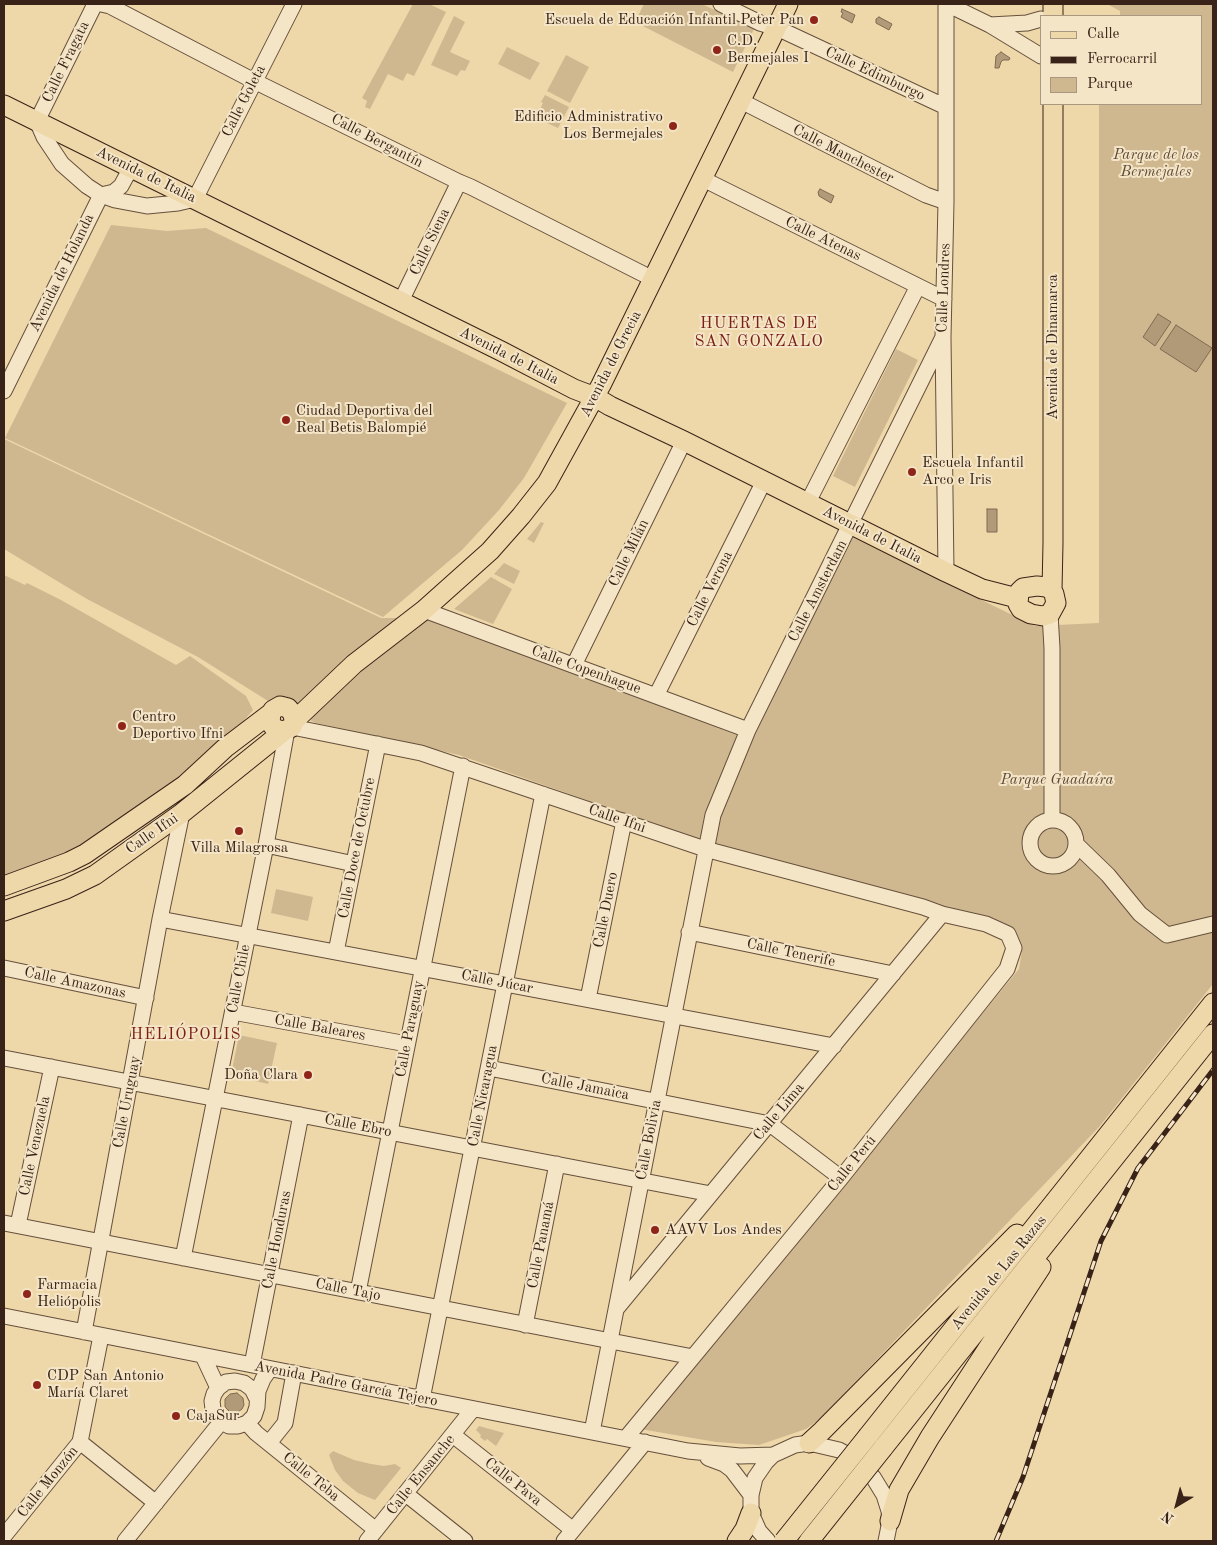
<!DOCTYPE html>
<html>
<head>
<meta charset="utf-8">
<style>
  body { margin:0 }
  #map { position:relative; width:1217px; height:1545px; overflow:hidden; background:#eed7a9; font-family:"Old Standard TT",serif }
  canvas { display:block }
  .frame { position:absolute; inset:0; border:5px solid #392318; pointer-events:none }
  .legend { position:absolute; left:1040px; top:15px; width:162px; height:90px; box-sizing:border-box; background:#f4e5c7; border:1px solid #a99781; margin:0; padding:6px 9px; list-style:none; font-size:15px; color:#392318 }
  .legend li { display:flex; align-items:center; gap:10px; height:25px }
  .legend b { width:25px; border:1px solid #a99781 }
  .north { position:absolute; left:1152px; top:1480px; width:50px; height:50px; -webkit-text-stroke:4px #f4e5c7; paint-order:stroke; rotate:217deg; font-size:14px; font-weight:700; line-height:20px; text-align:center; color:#392318 }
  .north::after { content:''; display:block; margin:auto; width:18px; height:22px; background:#392318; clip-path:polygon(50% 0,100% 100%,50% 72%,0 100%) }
</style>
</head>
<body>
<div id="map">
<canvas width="1217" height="1545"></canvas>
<div class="frame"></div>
<ul class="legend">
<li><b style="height:6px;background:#eed7a9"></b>Calle</li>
<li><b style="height:6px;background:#392318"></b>Ferrocarril</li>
<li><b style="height:14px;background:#cfb890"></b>Parque</li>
</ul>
<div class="north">N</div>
</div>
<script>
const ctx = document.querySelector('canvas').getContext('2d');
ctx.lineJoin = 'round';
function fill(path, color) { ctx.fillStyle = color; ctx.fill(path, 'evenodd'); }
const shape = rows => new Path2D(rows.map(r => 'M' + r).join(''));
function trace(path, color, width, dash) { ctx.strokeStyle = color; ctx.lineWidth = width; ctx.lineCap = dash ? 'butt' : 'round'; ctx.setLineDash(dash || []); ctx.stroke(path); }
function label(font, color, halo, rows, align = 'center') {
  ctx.font = font + ' "Old Standard TT",serif'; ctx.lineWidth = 4; ctx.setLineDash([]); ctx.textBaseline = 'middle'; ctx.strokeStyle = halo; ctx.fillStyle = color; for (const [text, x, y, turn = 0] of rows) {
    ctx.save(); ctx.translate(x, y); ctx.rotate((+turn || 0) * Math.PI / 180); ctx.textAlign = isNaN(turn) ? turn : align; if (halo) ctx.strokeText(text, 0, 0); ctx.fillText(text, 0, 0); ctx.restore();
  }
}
const green = shape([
  [413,4,429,4,446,12,414,76,407,73,403,81,388,74,370,109,365,107,367,101,362,98],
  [644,4,702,4,754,29,733,72,635,22],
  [1107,4,1213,4,1213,984,1099,1127,821,1418,806,1429,759,1445,716,1442,640,1429,1019,969,1022,950,1014,933,998,922,694,838,459,755,316,723,268,701,198,657,87,599,4,549,4,439,381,618,433,618,749,740,852,537,1035,626,1099,623,1099,104,1201,104,1201,16,1120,16,1120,11],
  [454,16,465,22,450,52,470,61,465,71,461,70,457,76,431,65],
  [507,47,540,63,530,80,498,64],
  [566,55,589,67,570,103,547,91],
  [545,95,569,107,558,128,536,118,543,103,541,102],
  [111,225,167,231,206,228,567,403,524,478,499,510,462,550,383,617,5,438],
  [896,349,918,360,855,487,833,476],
  [541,522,544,523,534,543,527,539],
  [504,563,520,571,514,584,494,574],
  [4,575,25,585,27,583,61,600,176,665,190,656,246,696,253,710,229,738,180,782,88,847,4,880],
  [491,577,512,589,493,624,454,609],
  [276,889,313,897,308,921,271,913],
  [239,1035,277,1043,268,1084,231,1075],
  [479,1426,504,1433,496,1446,487,1439,485,1441,480,1437,481,1435,476,1430],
  [333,1451,354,1460,371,1464,384,1466,395,1464,401,1468,375,1500,358,1493,343,1481,335,1470,329,1455]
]);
const water = shape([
  [842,9,855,15,852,23,841,17,843,13,841,12,842,9],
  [879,17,892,24,889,30,876,23,876,19,879,17],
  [1001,52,1010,58,1009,60,1003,60,1001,62,999,68,995,68,996,56,1001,52],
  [820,189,834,196,831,203,819,196,818,192,820,189],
  [1158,314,1171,322,1155,346,1143,337,1158,314],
  [1176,325,1212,348,1196,372,1160,349,1176,325],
  [987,509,997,509,997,532,987,532,987,509],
  [237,1393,243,1398,244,1405,242,1409,238,1412,230,1412,225,1407,225,1399,230,1394,237,1393]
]);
const minor = shape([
  [95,4,37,121,44,137,62,164,87,186,101,195,115,200,147,206,178,203,195,199,294,4],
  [101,4,110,6,254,81,459,182,471,187,653,279],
  [721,4,760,23,777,28,946,107],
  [947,4,990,25,1041,56],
  [990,25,1027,23,1041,19],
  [741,101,926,195,946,202],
  [703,179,944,299],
  [101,195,114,192,121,186,127,175,127,166],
  [401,301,459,182],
  [4,391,101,195],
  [808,502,918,286],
  [946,572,943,337,946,202,946,4],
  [424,610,748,730],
  [1050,614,1052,648,1052,819],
  [574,665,684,441],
  [656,696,764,481],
  [292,727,421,753,705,849,923,907,942,914,986,924,1008,934,1014,948,1007,969,841,1178,626,1438],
  '1030 843a23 23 0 1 1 46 0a23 23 0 1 1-46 0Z',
  [266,845,354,864],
  [1077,845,1108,875,1140,914,1167,935,1213,924],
  [160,919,834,1046],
  [689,932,893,974],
  [336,952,378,744],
  [4,968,146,998],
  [588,999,624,821],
  [233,1012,407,1044],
  [4,1058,711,1194],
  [489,1068,770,1124,841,1178],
  [4,1223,693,1357],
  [18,1225,52,1067],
  [183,1258,266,845,287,730],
  [358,1292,463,766],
  [617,1308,942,914],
  [4,1316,688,1451,740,1456,773,1455],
  [525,1325,557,1164],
  [84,1332,160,919,182,813],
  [203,1356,218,1388],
  [252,1365,301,1115],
  [256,1397,252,1389,244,1383,235,1381,226,1382,218,1388,214,1394,212,1401,213,1409,216,1416,221,1422,229,1426,238,1426,247,1423,254,1416,257,1407,258,1391,263,1379,270,1369],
  [422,1399,543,794],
  [247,1423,256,1433,376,1530],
  [592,1432,713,815,748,730,943,337],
  [453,1435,573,1530],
  [80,1442,156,1503],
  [269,1443,285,1423,294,1373],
  [708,1458,724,1464,732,1470,751,1495],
  [406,1494,465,1541],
  [4,1536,80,1442,101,1336],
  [125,1541,221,1422],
  [367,1541,473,1409],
  [564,1541,645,1442],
  [768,1541,759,1531,751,1513,751,1495,755,1478,766,1462,773,1455,795,1445,809,1443,839,1450,852,1457,860,1463,873,1477,884,1495,889,1511,890,1521,886,1541]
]);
const major = shape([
  [1053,16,1053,4],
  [4,105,501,351,574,389,595,397,610,406,684,441,946,572,982,589,1017,598],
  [1037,586,1046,587,1052,590,1054,594,1056,603,1050,614,1043,616,1031,614,1021,609,1018,604,1019,592,1023,588,1037,586],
  [1052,590,1053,543,1053,104],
  [294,721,354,664,424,610,490,551,521,516,547,483,601,385,788,4],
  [4,886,69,862,85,854,185,785,225,748,271,713],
  [4,911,66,889,95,875,182,813,284,731,292,727,294,721,293,714,288,708,280,706,273,710,271,713,270,722,275,729,284,731],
  [868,1436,1213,1003],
  [809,1443,822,1431,1017,1234],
  [883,1448,1213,1034],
  [890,1521,899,1490,930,1437,1041,1267],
  [737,1541,745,1529,751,1513]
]);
const rail = shape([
  [996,1541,1023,1477,1101,1241,1138,1168,1213,1070]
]);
const majorBridge = shape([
  [784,1541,868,1436],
  [809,1541,883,1448]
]);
const markers = [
  [814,20,5,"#8f2418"],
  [717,50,5,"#8f2418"],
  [673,126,5,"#8f2418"],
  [286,420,5,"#8f2418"],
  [912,472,5,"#8f2418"],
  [122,726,5,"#8f2418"],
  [239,831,5,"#8f2418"],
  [308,1075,5,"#8f2418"],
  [655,1230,5,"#8f2418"],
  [27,1294,5,"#8f2418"],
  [37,1385,5,"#8f2418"],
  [176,1416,5,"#8f2418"]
];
const poiNames = [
  ["Escuela de Educación Infantil Peter Pan",804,20,"right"],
  ["C.D.",727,41],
  ["Bermejales I",727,58],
  ["Edificio Administrativo",663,117,"right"],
  ["Los Bermejales",663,134,"right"],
  ["Ciudad Deportiva del",296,411],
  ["Real Betis Balompié",296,428],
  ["Escuela Infantil",922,463],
  ["Arco e Iris",922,480],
  ["Centro",132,717],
  ["Deportivo Ifni",132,734],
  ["Villa Milagrosa",239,848,"center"],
  ["Doña Clara",298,1075,"right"],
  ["AAVV Los Andes",665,1230],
  ["Farmacia",37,1285],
  ["Heliópolis",37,1302],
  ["CDP San Antonio",47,1376],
  ["María Claret",47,1393],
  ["CajaSur",186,1416]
];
const streetNames = [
  ["Calle Fragata",66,62,-64],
  ["Calle Edimburgo",875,74,25],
  ["Calle Goleta",244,101,-63],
  ["Calle Bergantín",377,141,27],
  ["Calle Manchester",843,154,27],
  ["Avenida de Italia",146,175,26],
  ["Calle Atenas",823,239,26],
  ["Calle Siena",430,242,-64],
  ["Avenida de Holanda",62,273,-64],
  ["Calle Londres",944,288,-88],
  ["Avenida de Dinamarca",1053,347,-90],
  ["Avenida de Italia",509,356,27],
  ["Avenida de Grecia",611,364,-63],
  ["Avenida de Italia",872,535,27],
  ["Calle Milán",629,553,-64],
  ["Calle Verona",710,589,-63],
  ["Calle Amsterdam",818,591,-63],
  ["Calle Copenhague",586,670,20],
  ["Calle Ifni",617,819,19],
  ["Calle Ifni",152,834,-35],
  ["Calle Doce de Octubre",357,848,-79],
  ["Calle Duero",606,910,-79],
  ["Calle Tenerife",791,953,12],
  ["Calle Chile",239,979,-79],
  ["Calle Júcar",497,982,11],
  ["Calle Amazonas",75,983,12],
  ["Calle Baleares",320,1028,10],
  ["Calle Paraguay",410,1029,-79],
  ["Calle Jamaica",585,1087,11],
  ["Calle Nicaragua",483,1096,-79],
  ["Calle Uruguay",127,1102,-79],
  ["Calle Lima",779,1112,-50],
  ["Calle Ebro",358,1126,11],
  ["Calle Bolivia",649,1140,-79],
  ["Calle Venezuela",35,1146,-78],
  ["Calle Perú",852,1164,-51],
  ["Calle Honduras",277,1240,-79],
  ["Calle Panamá",541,1245,-79],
  ["Avenida de Las Razas",999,1273,-51],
  ["Calle Tajo",348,1290,11],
  ["Avenida Padre García Tejero",346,1384,11],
  ["Calle Ensanche",421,1475,-51],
  ["Calle Teba",311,1477,39],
  ["Calle Monzón",48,1482,-51],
  ["Calle Pava",513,1482,38]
];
const parkNames = [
  ["Parque de los",1156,155],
  ["Bermejales",1156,172],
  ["Parque Guadaíra",1057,780]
];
const neighbourhoodNames = [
  ["HUERTAS DE",759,324],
  ["SAN GONZALO",759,342],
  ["HELIÓPOLIS",186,1035]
];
fill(green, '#cfb890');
fill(water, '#b09a78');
trace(water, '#806a52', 1);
trace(minor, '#66503c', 17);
trace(major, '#392318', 21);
trace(minor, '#f4e5c7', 15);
trace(major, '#eed7a9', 19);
trace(rail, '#392318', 5);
trace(rail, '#f4e5c7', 3, [9]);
trace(majorBridge, '#392318', 21, []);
trace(majorBridge, '#eed7a9', 19);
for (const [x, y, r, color] of markers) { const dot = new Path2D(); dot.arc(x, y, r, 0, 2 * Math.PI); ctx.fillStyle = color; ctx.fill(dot); trace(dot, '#f4e5c7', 2); }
label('15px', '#392318', '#f4e5c7', poiNames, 'left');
label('15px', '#392318', '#f4e5c7', streetNames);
label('italic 15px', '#5e4836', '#f4e5c7', parkNames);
ctx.letterSpacing = '1px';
label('16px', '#7a1f14', '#f4e5c7', neighbourhoodNames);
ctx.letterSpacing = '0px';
</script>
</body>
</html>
